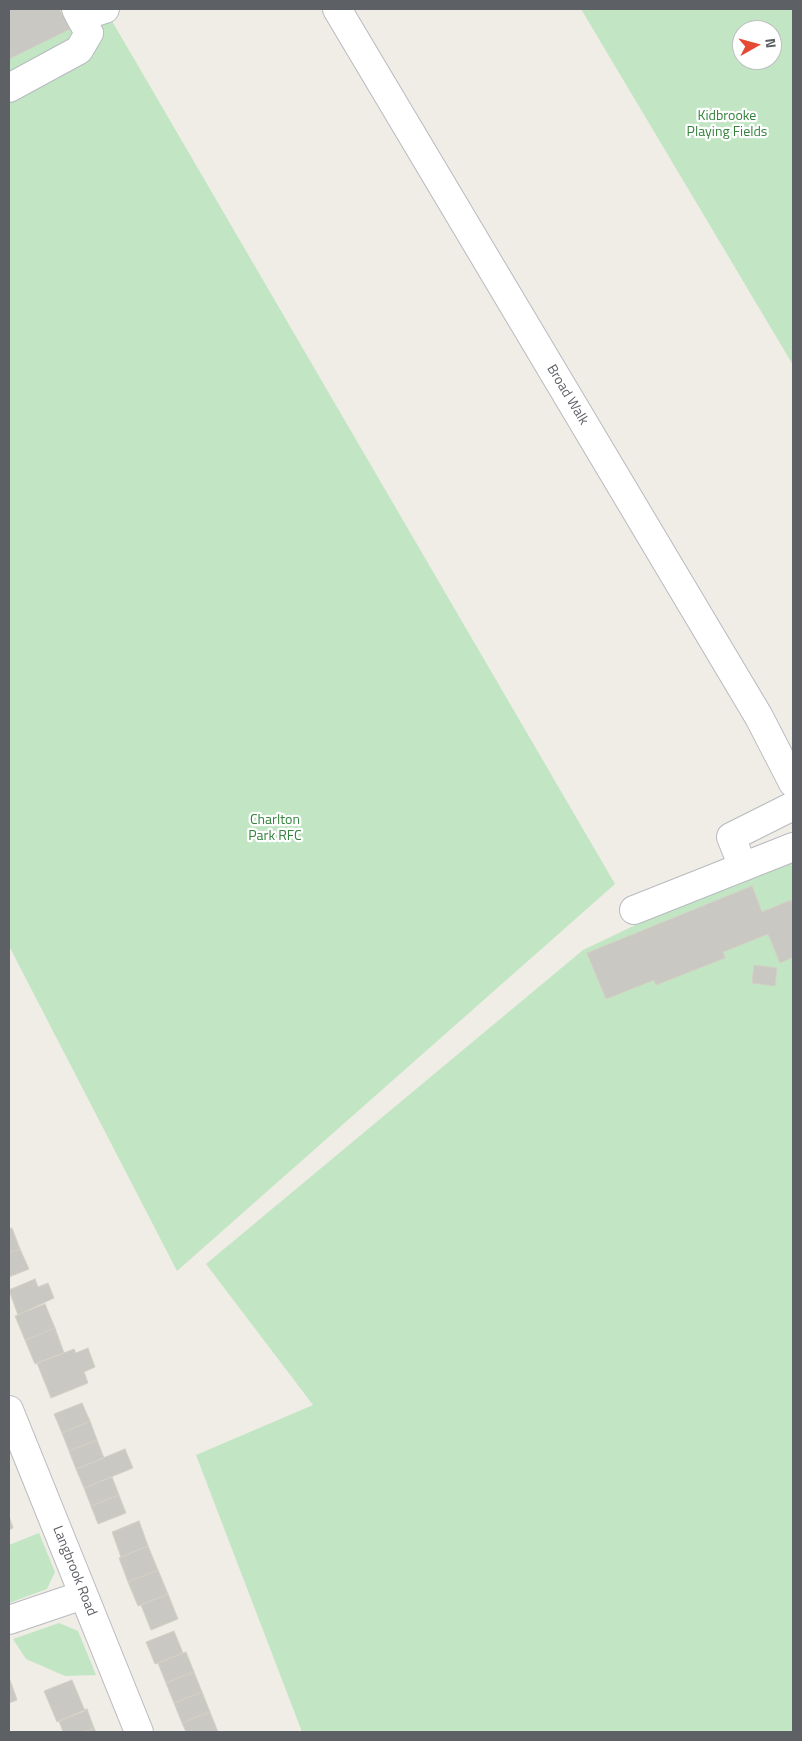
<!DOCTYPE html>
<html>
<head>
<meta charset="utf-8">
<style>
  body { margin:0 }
  #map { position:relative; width:802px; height:1741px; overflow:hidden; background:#efede5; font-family:"Titillium Web",sans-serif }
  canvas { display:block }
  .frame { position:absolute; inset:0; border:10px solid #5d6065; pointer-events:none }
  .north { position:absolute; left:732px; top:20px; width:50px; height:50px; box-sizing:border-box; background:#fff; border:1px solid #bebfc1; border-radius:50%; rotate:83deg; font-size:14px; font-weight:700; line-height:20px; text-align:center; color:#5d6065 }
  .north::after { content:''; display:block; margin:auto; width:18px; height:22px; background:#e64a34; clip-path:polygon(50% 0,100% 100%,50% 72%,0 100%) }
</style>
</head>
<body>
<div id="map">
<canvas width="802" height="1741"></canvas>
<div class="frame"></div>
<div class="north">N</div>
</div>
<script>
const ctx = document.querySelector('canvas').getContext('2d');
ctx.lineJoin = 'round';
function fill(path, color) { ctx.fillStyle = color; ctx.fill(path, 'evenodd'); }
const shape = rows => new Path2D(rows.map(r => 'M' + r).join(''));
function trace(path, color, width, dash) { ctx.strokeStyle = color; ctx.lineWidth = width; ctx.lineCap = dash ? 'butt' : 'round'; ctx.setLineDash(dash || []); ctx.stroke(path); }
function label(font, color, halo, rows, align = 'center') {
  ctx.font = font + ' "Titillium Web",sans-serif'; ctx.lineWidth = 4.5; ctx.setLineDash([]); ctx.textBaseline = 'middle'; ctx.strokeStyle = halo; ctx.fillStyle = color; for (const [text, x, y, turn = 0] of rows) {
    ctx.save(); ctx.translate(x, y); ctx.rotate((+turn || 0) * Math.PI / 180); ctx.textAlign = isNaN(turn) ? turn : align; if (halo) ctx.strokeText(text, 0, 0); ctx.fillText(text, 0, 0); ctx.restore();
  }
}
const green = shape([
  [9,9,105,9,615,884,177,1271,9,946],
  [581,9,793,9,793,365],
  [742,30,772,30,772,60,742,60],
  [793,850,793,1732,302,1732,196,1455,313,1405,206,1264,583,950],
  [39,1533,55,1572,47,1589,9,1603,9,1545],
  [59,1623,78,1631,96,1675,65,1676,26,1659,13,1639]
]);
const building = shape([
  [9,9,59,9,70,29,9,59,9,9],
  [752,886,762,912,791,900,793,906,793,957,780,963,768,934,723,952,725,958,656,985,654,980,606,999,587,953,752,886],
  [754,965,777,968,775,986,752,983,754,965],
  [12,1228,20,1249,9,1253,9,1229,12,1228],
  [20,1249,29,1269,9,1277,9,1253,20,1249],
  [35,1279,38,1287,48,1283,54,1298,18,1315,9,1290,35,1279],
  [45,1304,55,1328,25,1340,15,1316,45,1304],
  [55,1328,64,1353,35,1364,25,1340,55,1328],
  [88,1348,95,1367,84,1372,88,1383,51,1398,37,1363,74,1349,76,1353,88,1348],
  [82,1403,90,1421,62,1433,54,1414,82,1403],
  [90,1421,97,1440,69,1451,62,1433,90,1421],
  [97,1440,104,1458,76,1469,69,1451,97,1440],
  [125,1449,133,1468,84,1488,76,1469,125,1449],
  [112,1477,119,1495,91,1506,84,1488,112,1477],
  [119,1495,126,1513,98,1524,91,1506,119,1495],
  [9,1516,13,1528,9,1530,9,1516],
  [139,1521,148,1546,121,1557,112,1532,139,1521],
  [148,1546,158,1570,128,1582,119,1558,148,1546],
  [158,1570,168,1594,138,1606,128,1582,158,1570],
  [168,1594,178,1619,151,1630,141,1605,168,1594],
  [174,1631,183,1653,155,1664,146,1642,174,1631],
  [186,1652,194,1672,166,1683,158,1663,186,1652],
  [194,1672,202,1692,174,1703,166,1683,194,1672],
  [9,1677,17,1700,9,1703,9,1677],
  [72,1680,85,1711,57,1722,44,1691,72,1680],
  [202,1692,210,1712,182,1723,174,1703,202,1692],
  [87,1709,94,1728,83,1732,63,1732,59,1721,87,1709],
  [210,1712,218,1732,186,1732,182,1723,210,1712],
  [94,1728,96,1732,83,1732,94,1728]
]);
const minor = shape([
  [76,9,80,17,105,9],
  [337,9,759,717,793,783],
  [9,88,79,50,89,33,80,17],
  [743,867,731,837,793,806],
  [634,910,793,847],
  [9,1410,139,1732],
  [9,1620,83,1595]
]);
const parkNames = [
  ["Kidbrooke",727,117],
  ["Playing Fields",727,133],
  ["Charlton",275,821],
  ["Park RFC",275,837]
];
const streetNames = [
  ["Broad Walk",567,395,59],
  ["Langbrook Road",74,1571,68]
];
fill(green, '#c2e6c4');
fill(building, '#cac8c2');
trace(building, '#d4d0c4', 1);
trace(minor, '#b8babf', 30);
trace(minor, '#fff', 28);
label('14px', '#36833e', '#fff', parkNames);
label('14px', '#5d6065', '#fff', streetNames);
</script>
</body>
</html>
